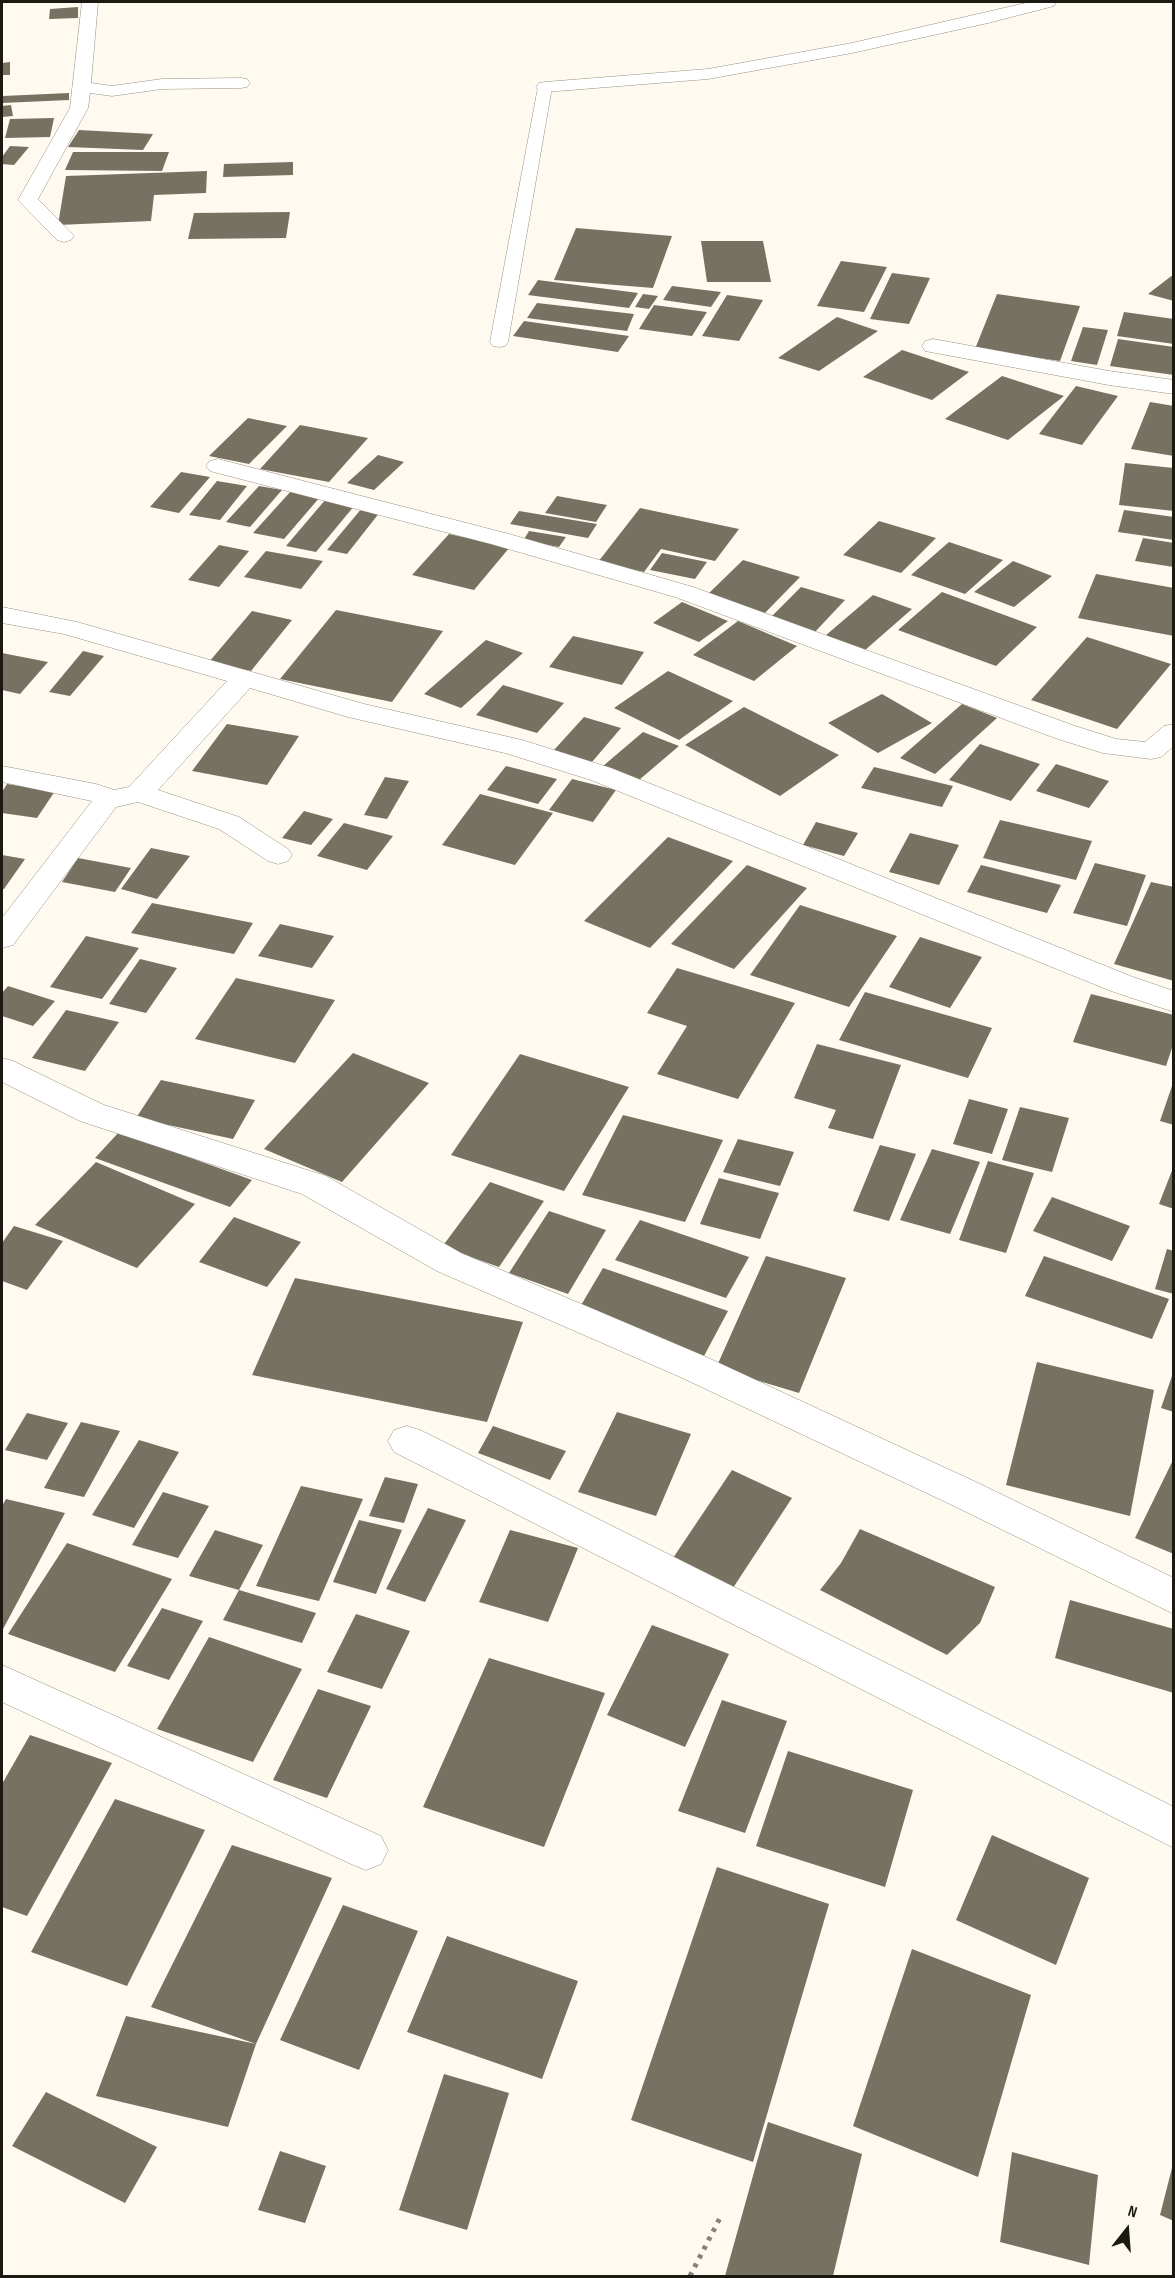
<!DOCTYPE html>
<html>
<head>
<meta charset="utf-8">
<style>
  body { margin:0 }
  #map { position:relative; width:1175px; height:2278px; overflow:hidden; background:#fefaf0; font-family:"Sofia Sans Condensed",sans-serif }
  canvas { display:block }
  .frame { position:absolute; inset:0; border:3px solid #1c1913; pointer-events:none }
  .north { position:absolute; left:1097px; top:2200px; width:60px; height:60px; -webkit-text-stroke:4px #fefaf0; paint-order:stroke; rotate:17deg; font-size:16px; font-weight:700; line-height:24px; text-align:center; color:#1c1913 }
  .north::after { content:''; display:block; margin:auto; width:21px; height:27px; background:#1c1913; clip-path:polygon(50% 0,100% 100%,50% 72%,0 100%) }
</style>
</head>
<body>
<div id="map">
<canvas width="1175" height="2278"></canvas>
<div class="frame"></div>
<div class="north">N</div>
</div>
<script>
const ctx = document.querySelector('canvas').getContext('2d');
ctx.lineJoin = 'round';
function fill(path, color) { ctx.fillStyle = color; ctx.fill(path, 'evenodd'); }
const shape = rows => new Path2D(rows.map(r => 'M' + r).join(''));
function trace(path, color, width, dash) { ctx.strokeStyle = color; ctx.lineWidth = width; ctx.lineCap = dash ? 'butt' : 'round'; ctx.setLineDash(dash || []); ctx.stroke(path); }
const building = shape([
  [78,7,78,18,49,19,50,9],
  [10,62,10,75,2,75,2,63],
  [69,93,69,100,2,103,3,96],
  [11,105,13,116,2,117,2,106],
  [54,118,50,137,5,138,10,119],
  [79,130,153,134,143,150,68,147],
  [10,146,29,147,14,165,2,164,2,157],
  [73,152,169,152,162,171,65,170],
  [293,162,293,175,223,177,224,164],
  [207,171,206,193,154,195,151,221,58,225,66,176],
  [290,212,286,238,188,239,194,213],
  [576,228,672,236,653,288,554,280],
  [701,241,763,241,771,282,707,282],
  [841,261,887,267,864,312,817,306],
  [892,273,930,278,909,324,870,319],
  [1174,274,1174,301,1148,294],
  [538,280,638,293,629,308,528,295],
  [672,286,721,292,711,307,663,300],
  [643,294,658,296,649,309,635,307],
  [997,294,1080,306,1060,361,975,349],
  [727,295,763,300,739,341,702,336],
  [537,303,634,314,627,331,527,318],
  [654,305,707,312,692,336,639,329],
  [1124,312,1174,319,1174,344,1117,336],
  [837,317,878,331,819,371,778,358],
  [524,321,629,336,618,352,513,336],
  [1083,327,1108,330,1097,365,1071,361],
  [1118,339,1174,347,1174,375,1110,366],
  [902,350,969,372,932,400,863,377],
  [1002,376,1064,396,1008,440,945,419],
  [1076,386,1118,396,1082,445,1039,434],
  [1150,402,1174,406,1174,456,1131,449],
  [248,418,287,426,249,464,209,456],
  [300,425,368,438,329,482,260,469],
  [378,455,404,462,374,490,347,483],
  [1125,463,1174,468,1174,511,1119,505],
  [181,472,210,477,179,513,150,507],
  [217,481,247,486,220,520,189,515],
  [259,486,282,490,250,527,226,522],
  [291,491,320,497,284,539,253,533],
  [557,496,607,505,596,522,545,513],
  [326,499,355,505,316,552,286,546],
  [362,508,380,512,347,554,327,550],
  [640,508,739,529,715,561,661,549,644,572,598,562],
  [1124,510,1174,517,1174,540,1118,532],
  [519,511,597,524,588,538,510,524],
  [879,521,936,538,901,573,843,555],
  [529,531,566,537,559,547,523,541],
  [449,534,510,547,474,590,412,575],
  [1143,538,1174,543,1174,567,1135,561],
  [949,542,1003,560,965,594,911,575],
  [219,545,249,551,219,587,188,580],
  [266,551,323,561,301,589,244,577],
  [662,553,707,562,695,579,650,570],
  [743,560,800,577,764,614,706,596],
  [1013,561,1052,576,1014,607,974,592],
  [1096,574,1174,588,1174,636,1078,618],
  [801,587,845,600,814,633,769,619],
  [942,592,1037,627,996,666,898,630],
  [873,595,912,609,864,651,825,636],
  [682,602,728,621,699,642,653,623],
  [336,610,443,631,392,702,280,679],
  [252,611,292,620,251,671,209,662],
  [738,621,797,646,754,681,693,655],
  [573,636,644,652,622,685,549,667],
  [1087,637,1171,664,1117,729,1031,700],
  [486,640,523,653,461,708,424,694],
  [83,651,104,656,70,696,49,692],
  [2,653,48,662,20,694,2,690],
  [668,671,733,701,679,740,614,708],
  [503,685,564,703,537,733,476,715],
  [882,694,932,723,878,753,828,723],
  [962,704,997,718,935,774,900,758],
  [744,707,839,755,780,796,685,745],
  [584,717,621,728,592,762,554,750],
  [227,724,299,736,267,785,192,771],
  [643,732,679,746,639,780,603,766],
  [980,744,1040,764,1011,801,949,780],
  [1056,764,1109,781,1089,808,1036,791],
  [506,766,557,779,538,804,487,790],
  [874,767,953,786,942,807,861,788],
  [385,777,409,781,387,819,364,815],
  [572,779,616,790,593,822,549,810],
  [7,784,55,791,37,818,2,813,2,792],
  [480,794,553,813,515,865,442,845],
  [304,811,333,819,311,845,282,838],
  [1000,820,1092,841,1076,880,983,858],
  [816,822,858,833,844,856,803,845],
  [344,823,393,836,367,870,317,856],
  [910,833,959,845,939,885,889,872],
  [668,837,733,861,650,948,584,921],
  [151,848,190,856,157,899,121,889],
  [2,855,25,859,4,889,2,889],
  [78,858,131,868,115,892,62,882],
  [1095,863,1146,875,1127,926,1073,913],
  [747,865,807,888,734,969,671,944],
  [981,865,1061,885,1047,913,967,892],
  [1151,882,1174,887,1174,981,1114,964],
  [152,903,253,923,234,954,131,933],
  [800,905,897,936,849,1007,750,975],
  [280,924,334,936,312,968,258,956],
  [86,936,139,948,102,999,50,987],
  [920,937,982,957,950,1008,889,987],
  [140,959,177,968,146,1013,109,1004],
  [677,968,795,1003,738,1099,657,1074,687,1026,647,1013],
  [236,978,335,1000,295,1063,195,1039],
  [8,986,55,1001,33,1026,2,1016,2,993],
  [865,992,992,1028,968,1078,839,1040],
  [1091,994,1174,1015,1174,1042,1166,1066,1073,1042],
  [66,1010,119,1022,85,1071,32,1058],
  [817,1044,901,1065,873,1139,828,1128,836,1110,794,1098],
  [353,1053,429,1083,342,1182,264,1149],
  [520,1054,629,1087,564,1191,451,1155],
  [161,1080,255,1100,233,1139,136,1118],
  [1173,1083,1174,1083,1174,1125,1160,1121],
  [969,1099,1008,1109,992,1154,953,1144],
  [1020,1107,1069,1118,1052,1172,1002,1160],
  [623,1115,723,1140,685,1222,582,1195],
  [119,1132,252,1180,230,1207,95,1158],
  [738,1139,794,1152,780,1186,723,1172],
  [880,1145,916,1154,889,1221,853,1211],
  [932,1149,980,1162,950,1234,900,1220],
  [988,1161,1034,1173,1006,1253,959,1240],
  [96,1162,195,1204,137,1268,35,1225],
  [1173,1168,1174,1168,1174,1209,1159,1204],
  [719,1178,779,1193,760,1239,700,1224],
  [490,1182,544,1201,499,1267,442,1247],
  [1052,1197,1130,1226,1112,1261,1033,1231],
  [549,1211,606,1230,568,1294,509,1273],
  [234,1217,301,1242,267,1287,199,1262],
  [640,1220,749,1257,726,1298,615,1260],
  [14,1226,63,1241,27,1290,2,1281,2,1243],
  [1167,1249,1174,1251,1174,1294,1155,1289],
  [766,1256,846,1278,799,1393,716,1368],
  [1044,1256,1169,1299,1152,1339,1025,1296],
  [603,1268,728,1311,704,1356,577,1312],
  [295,1278,523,1322,487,1422,252,1375],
  [1037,1362,1154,1390,1130,1516,1006,1485],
  [1173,1373,1174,1374,1174,1412,1161,1408],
  [617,1412,691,1434,656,1516,578,1492],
  [27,1413,68,1423,47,1460,5,1450],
  [81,1422,120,1431,84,1497,44,1488],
  [493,1426,566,1451,550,1480,478,1453],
  [139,1440,179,1452,134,1528,92,1515],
  [1174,1458,1174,1554,1135,1538],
  [732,1470,792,1498,731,1591,671,1561],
  [385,1477,418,1484,404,1523,369,1516],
  [301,1486,363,1499,319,1601,256,1586],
  [163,1492,209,1506,178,1558,132,1545],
  [6,1499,65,1513,2,1631,2,1506],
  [428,1508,466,1520,425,1602,386,1589],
  [359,1520,402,1530,376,1594,333,1582],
  [860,1529,995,1587,980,1623,947,1655,820,1590,841,1563],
  [215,1530,263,1545,239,1590,189,1576],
  [510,1530,578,1548,548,1622,479,1602],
  [67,1543,172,1579,115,1672,8,1634],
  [239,1590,316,1613,302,1643,223,1620],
  [1070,1600,1174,1629,1174,1693,1055,1658],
  [162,1608,203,1621,169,1680,127,1666],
  [356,1614,410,1631,382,1689,327,1672],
  [652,1625,729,1654,685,1747,607,1715],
  [209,1637,302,1669,253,1762,157,1729],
  [489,1658,605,1693,544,1847,423,1807],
  [318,1689,371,1706,327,1798,273,1780],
  [722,1700,787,1721,745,1833,678,1811],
  [30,1735,112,1763,27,1916,2,1907,2,1784],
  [788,1751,913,1790,885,1887,756,1846],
  [115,1799,205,1830,127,1986,31,1952],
  [992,1835,1089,1878,1056,1965,956,1920],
  [232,1845,332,1878,256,2044,228,2127,96,2096,126,2016,256,2044,151,2007],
  [717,1867,829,1904,753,2162,631,2120],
  [343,1905,418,1931,359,2070,280,2040],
  [447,1936,578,1981,542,2079,407,2032],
  [912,1949,1031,1995,978,2177,853,2126],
  [444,2074,509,2093,467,2230,399,2210],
  [46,2092,157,2147,125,2203,12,2146],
  [768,2122,862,2154,833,2276,725,2276],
  [280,2151,326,2166,305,2223,258,2210],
  [1012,2152,1098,2175,1089,2265,1000,2242],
  [1173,2164,1174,2164,1174,2221,1160,2215]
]);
const path = shape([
  [690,2276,721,2216]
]);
const lane = shape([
  [545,83,552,87,508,342,505,346,499,347,493,346,490,342,538,87,545,83]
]);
const street = shape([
  [82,2,98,2,91,83,112,86,162,79,241,78,247,79,250,83,247,87,241,88,162,89,112,96,90,93,88,108,38,199,74,236,71,240,64,242,57,240,18,200,70,108,82,2],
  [1030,2,1056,2,1054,6,988,23,852,53,708,79,545,92,539,91,536,87,539,83,545,82,708,69,852,43,1030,2],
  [933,339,1109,371,1174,380,1174,394,1109,385,925,351,922,346,925,341,933,339],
  [218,459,509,534,693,587,1075,726,1116,739,1145,742,1164,726,1174,724,1174,746,1161,757,1151,759,1103,753,1055,738,675,597,491,544,210,471,206,466,210,461,218,459],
  [2,607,77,622,364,704,522,740,611,768,1133,977,1174,991,1174,1012,1111,991,591,780,505,753,348,717,250,688,158,790,239,817,288,849,292,855,288,861,278,864,268,861,219,829,138,802,116,807,13,945,2,948,2,918,92,801,2,782,2,766,96,784,114,790,129,787,227,681,64,634,2,623,2,607],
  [2,1058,13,1061,104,1105,326,1176,461,1253,704,1356,978,1483,1174,1578,1174,1614,952,1505,678,1376,437,1271,302,1194,80,1121,2,1082,2,1058],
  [407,1426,420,1430,1174,1807,1174,1848,394,1452,388,1441,394,1430,407,1426],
  [2,1665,381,1836,388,1850,381,1864,366,1870,351,1864,2,1702,2,1665]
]);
fill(building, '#777162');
trace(lane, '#979081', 1);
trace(street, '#979081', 1);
trace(path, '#86827a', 5, [4, 6]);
fill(lane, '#fff');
fill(street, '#fff');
</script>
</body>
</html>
